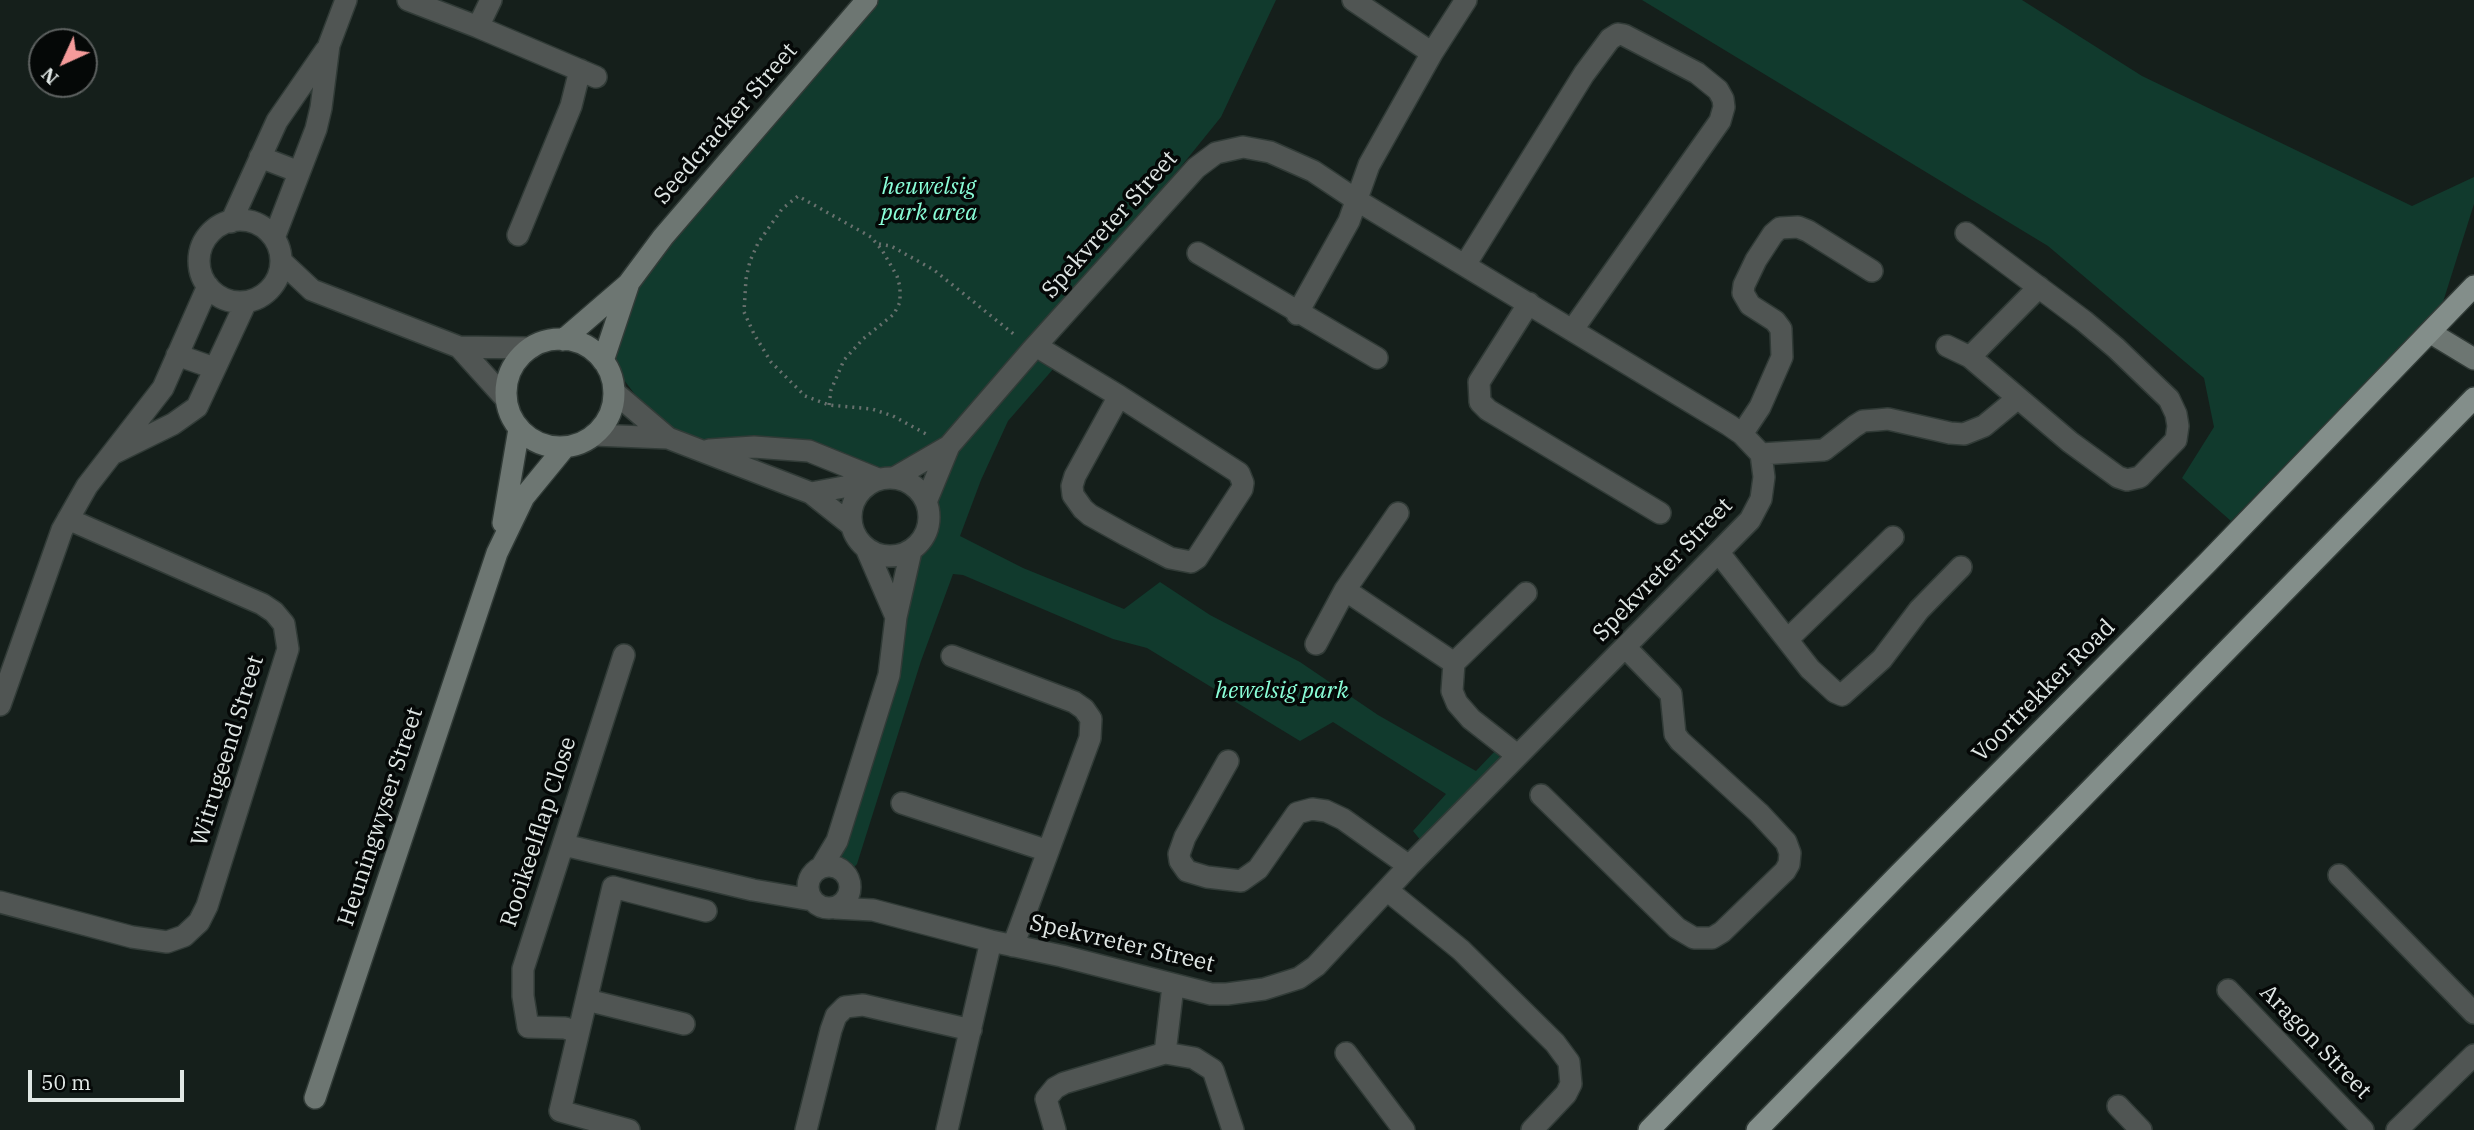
<!DOCTYPE html>
<html>
<head>
<meta charset="utf-8">
<style>
  body { margin:0 }
  #map { position:relative; width:2474px; height:1130px; overflow:hidden; background:#151f1b; font-family:"IBM Plex Serif",serif }
  canvas { display:block }
  .north { position:absolute; left:28px; top:28px; width:70px; height:70px; box-sizing:border-box; background:#050807; border:2px solid #5d6160; border-radius:50%; rotate:225deg; font-size:19px; font-weight:700; line-height:28px; text-align:center; color:#e0e7e5 }
  .north::after { content:''; display:block; margin:auto; width:24px; height:32px; background:#f59b9a; clip-path:polygon(50% 0,100% 100%,50% 72%,0 100%) }
  .scale { position:absolute; left:28px; top:1070px; width:156px; height:32px; box-sizing:border-box; border:4px solid #e0e7e5; border-top:0; padding-left:9px; font-size:21px; line-height:24px; white-space:nowrap; color:#e0e7e5; -webkit-text-stroke:5px #050807; paint-order:stroke }
</style>
</head>
<body>
<div id="map">
<canvas width="2474" height="1130"></canvas>
<div class="north">N</div>
<div class="scale">50 m</div>
</div>
<script>
const ctx = document.querySelector('canvas').getContext('2d');
ctx.lineJoin = 'round';
function fill(path, color) { ctx.fillStyle = color; ctx.fill(path, 'evenodd'); }
const shape = rows => new Path2D(rows.map(r => 'M' + r).join(''));
function trace(path, color, width, dash) { ctx.strokeStyle = color; ctx.lineWidth = width; ctx.lineCap = dash ? 'butt' : 'round'; ctx.setLineDash(dash || []); ctx.stroke(path); }
function label(font, color, halo, rows, align = 'center') {
  ctx.font = font + ' "IBM Plex Serif",serif'; ctx.lineWidth = 7; ctx.setLineDash([]); ctx.textBaseline = 'middle'; ctx.strokeStyle = halo; ctx.fillStyle = color; for (const [text, x, y, turn = 0] of rows) {
    ctx.save(); ctx.translate(x, y); ctx.rotate((+turn || 0) * Math.PI / 180); ctx.textAlign = isNaN(turn) ? turn : align; if (halo) ctx.strokeText(text, 0, 0); ctx.fillText(text, 0, 0); ctx.restore();
  }
}
const green = shape([
  [867,0,1276,0,1221,117,1036,346,1061,360,1008,421,981,480,960,536,1023,568,1124,609,1160,582,1210,615,1300,662,1378,715,1476,771,1495,751,1507,766,1427,848,1413,831,1446,794,1333,722,1300,741,1147,648,1113,639,963,575,953,574,921,661,857,864,847,875,837,841,911,551,920,544,928,530,926,502,949,446,894,478,816,452,668,438,605,355,623,300],
  [1642,0,2022,0,2142,76,2412,206,2474,177,2474,204,2443,302,2231,521,2182,478,2214,427,2204,378,2048,246]
]);
const path = shape([
  [879,244,891,246,934,270,1016,336],
  [829,405,831,390,844,360,863,339,894,314,900,302,900,287,897,276,882,250,871,237,798,196,782,209,758,243,750,261,746,279,744,312,754,334,771,362,805,396,829,405,872,409,893,416,928,435]
]);
const street = shape([
  [408,0,478,27,596,77],
  [1353,0,1432,53],
  [478,27,491,0],
  [260,157,299,172],
  '199 261a41 41 0 1 1 82 0a41 41 0 1 1-82 0Z',
  [231,222,277,121,326,50],
  [518,235,571,106,580,70],
  [274,238,316,129,321,108,329,45,346,0],
  [1198,253,1377,358],
  [281,261,312,290,459,347,531,348],
  [1465,265,1584,74,1610,39,1618,34,1624,35,1697,73,1718,90,1723,99,1724,107,1720,121,1573,329],
  [1529,303,1479,382,1480,402,1488,410,1660,513],
  [1297,314,1349,221,1369,165,1432,53,1466,0],
  [1036,346,1119,396,1239,473,1243,483,1242,489,1197,558,1191,562,1170,558,1126,535,1090,515,1083,509,1073,495,1072,486,1075,476,1119,396],
  [1947,346,1970,357,2070,442,2118,477,2127,480,2140,477,2176,440,2178,426,2176,414,2169,399,2116,348,2084,321,1966,233],
  [459,347,506,399],
  [177,355,214,368],
  [1970,357,2039,287],
  [614,392,668,438],
  [1742,434,1760,407,1782,357,1781,329,1775,321,1750,305,1743,293,1744,285,1756,260,1773,234,1780,228,1798,227,1808,231,1872,271],
  [594,435,668,438,811,493,850,524],
  [709,450,754,447,809,451,878,479],
  [114,453,173,424,197,407,246,302],
  [1761,454,1824,450,1855,426,1863,421,1877,420,1888,419,1950,433,1964,434,1984,426,2018,398],
  '851 517a39 39 0 1 1 78 0a39 39 0 1 1-78 0Z',
  [894,478,949,446],
  [811,493,871,482],
  [867,550,896,617],
  [1719,553,1810,669,1835,692,1842,695,1882,659,1919,610,1961,567],
  [1345,590,1454,663,1452,691,1457,703,1471,719,1517,755],
  [1788,639,1893,537],
  [1316,644,1345,590,1398,513],
  [952,656,1074,702,1084,709,1091,719,1090,738,1013,946],
  [1454,663,1526,593],
  [0,705,62,530,87,486,163,388,208,286],
  [1228,761,1185,837,1179,854,1180,861,1187,871,1207,877,1241,881,1258,869,1297,813,1312,809,1326,811,1343,819,1409,866],
  [1541,795,1677,928,1694,938,1712,938,1722,932,1785,871,1789,864,1790,853,1786,842,1759,813,1680,741,1675,734,1671,694,1625,647],
  [902,803,1048,851],
  [564,845,753,890,812,900],
  '808 887a21 21 0 1 1 42 0a21 21 0 1 1-42 0Z',
  [822,866,837,841,889,675,896,617,911,551],
  [2339,875,2474,1013],
  [1387,890,1461,950,1555,1043,1569,1062,1571,1084,1566,1094,1532,1130],
  [0,902,132,937,167,942,184,936,199,922,207,906,288,649,284,624,274,612,262,604,68,519],
  [835,908,873,910,991,941,1062,956,1211,994,1227,994,1264,989,1299,978,1316,966,1409,866,1750,520,1761,499,1764,477,1761,454,1742,434,1729,425,1358,201,1313,171,1270,152,1243,147,1216,153,1196,168,1032,350,949,446,926,502],
  [2228,990,2363,1130],
  [587,1000,684,1024],
  [577,1032,565,1028,528,1027,523,996,523,969,624,655],
  [1165,1053,1173,986],
  [1346,1053,1404,1130],
  [2118,1106,2141,1130],
  [629,1130,560,1111,613,887,706,911],
  [806,1130,831,1030,836,1016,845,1007,863,1005,971,1030],
  [947,1130,991,941],
  [1055,1130,1046,1099,1055,1088,1064,1083,1165,1053,1194,1058,1213,1070,1233,1130],
  [2397,1130,2474,1055]
]);
const secondary = shape([
  [2431,333,2474,359],
  '506 393a54 54 0 1 1 108 0a54 54 0 1 1-108 0Z',
  [563,340,628,284,663,237,867,0],
  [603,361,628,286],
  [503,523,519,429],
  [315,1098,497,553,524,497,565,447]
]);
const primary = shape([
  [1649,1130,1899,874,2208,562,2474,286],
  [1757,1130,2474,398]
]);
const streetNames = [
  ["Seedcracker Street",726,124,-49],
  ["Spekvreter Street",1110,225,-48],
  ["Spekvreter Street",1663,570,-46],
  ["Voortrekker Road",2044,691,-45],
  ["Witrugeend Street",228,751,-73],
  ["Heuningwyser Street",381,817,-72],
  ["Rooikeelflap Close",539,832,-72],
  ["Spekvreter Street",1122,944,13],
  ["Aragon Street",2315,1042,46]
];
const parkNames = [
  ["heuwelsig",929,187],
  ["park area",929,213],
  ["hewelsig park",1282,691]
];
fill(green, '#113a2d');
trace(street, '#313b37', 24);
trace(secondary, '#313b37', 24);
trace(primary, '#313b37', 24);
trace(path, '#68716e', 3.5, [2, 5]);
trace(street, '#505553', 21);
trace(secondary, '#6d7672', 21);
trace(primary, '#838e8a', 21);
label('23px', '#e0e7e5', '#050807', streetNames);
label('italic 23px', '#8afed8', '#050807', parkNames);
</script>
</body>
</html>
